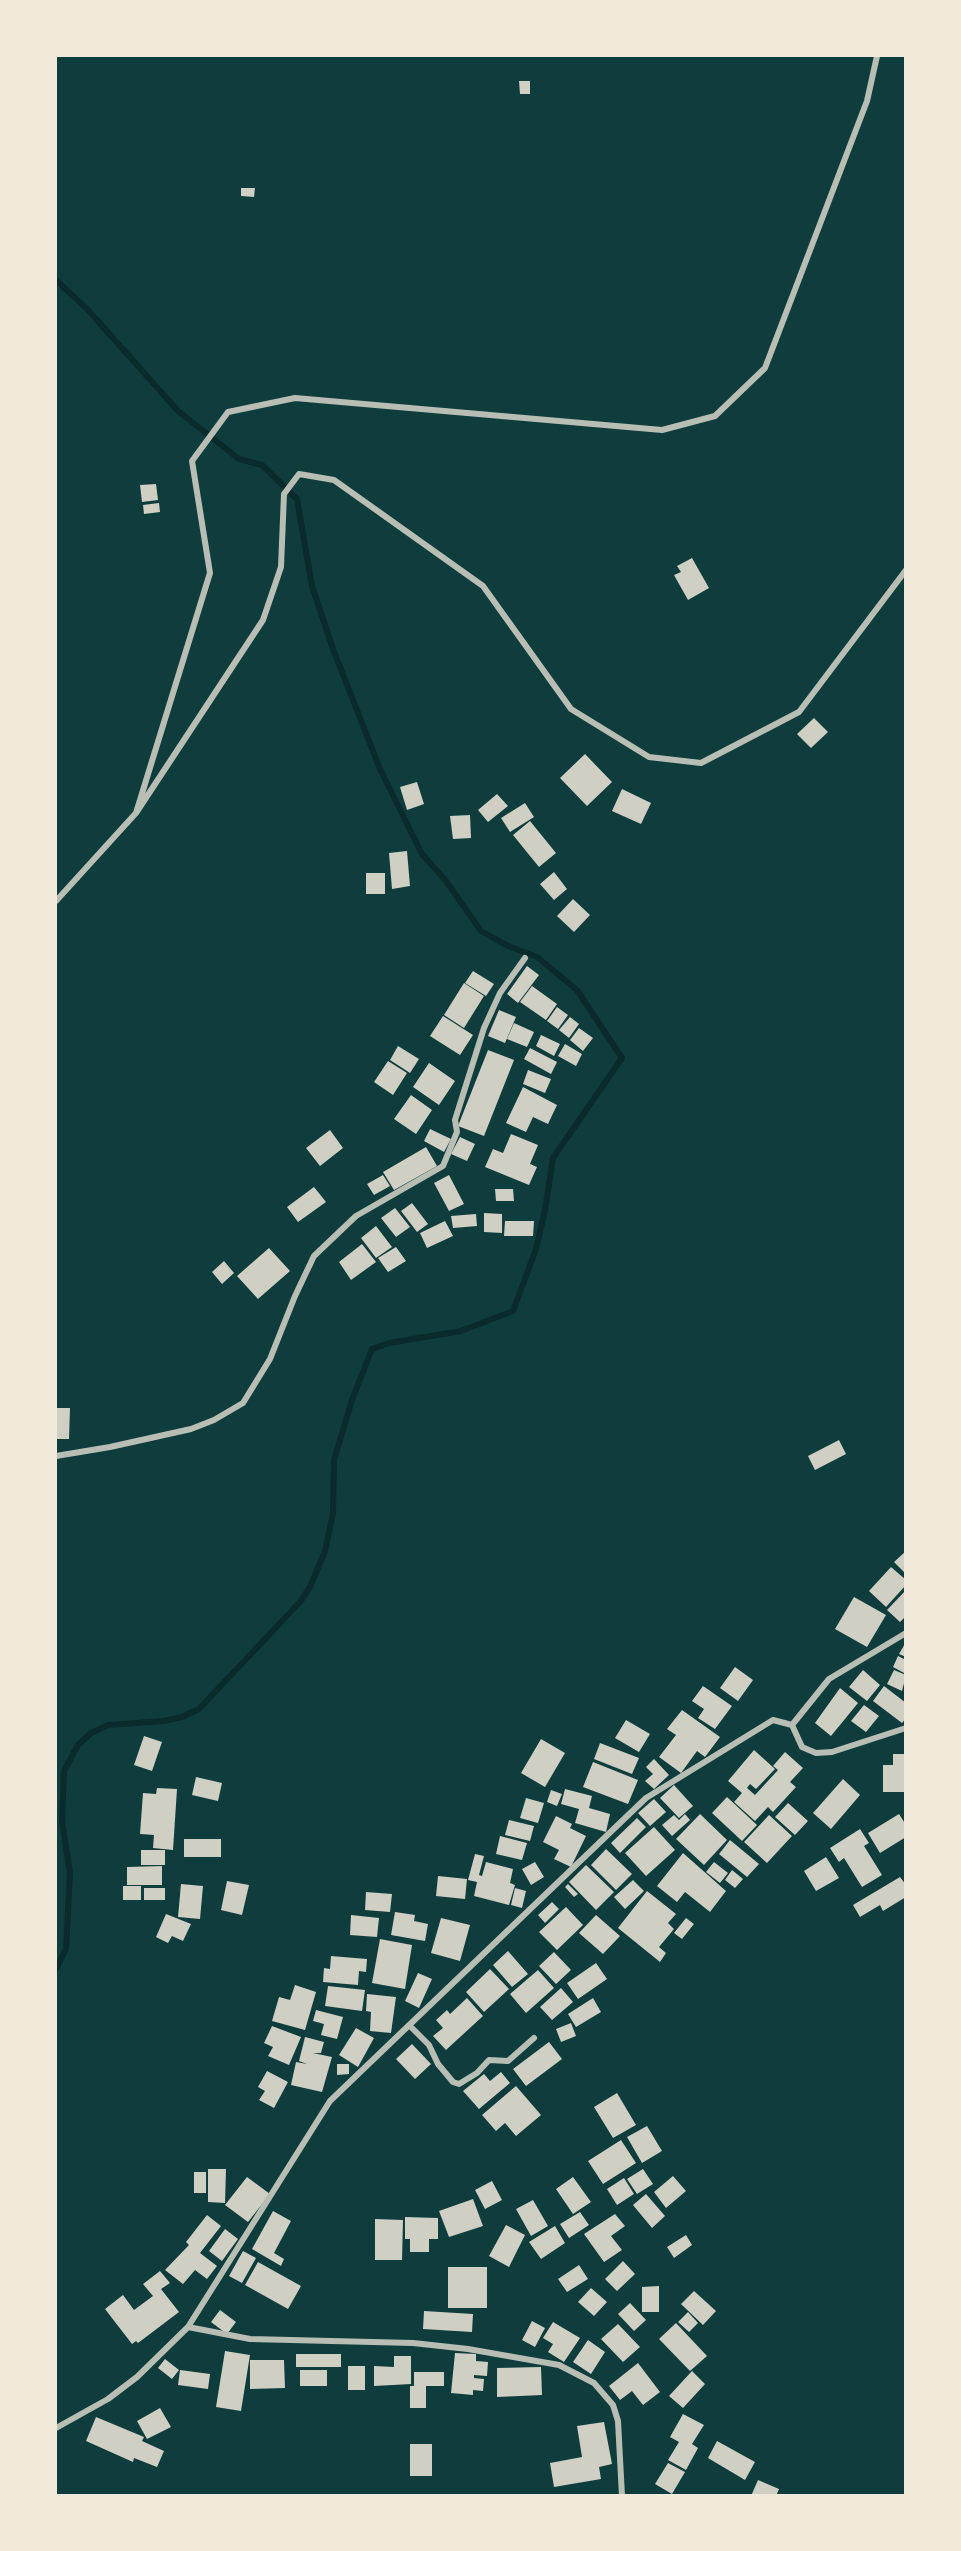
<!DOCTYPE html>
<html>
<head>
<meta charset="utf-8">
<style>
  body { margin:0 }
  #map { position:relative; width:961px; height:2551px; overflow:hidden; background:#0f3d3e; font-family:"IBM Plex Serif",serif }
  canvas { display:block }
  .frame { position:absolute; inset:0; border:57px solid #f1e9da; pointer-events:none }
</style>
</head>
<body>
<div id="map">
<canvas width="961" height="2551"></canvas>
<div class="frame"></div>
</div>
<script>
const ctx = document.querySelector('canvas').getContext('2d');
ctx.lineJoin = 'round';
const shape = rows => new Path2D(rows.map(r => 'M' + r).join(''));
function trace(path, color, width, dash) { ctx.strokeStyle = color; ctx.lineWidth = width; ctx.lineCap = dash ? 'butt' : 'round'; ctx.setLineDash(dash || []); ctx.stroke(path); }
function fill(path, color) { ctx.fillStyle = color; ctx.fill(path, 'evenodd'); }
const stream = shape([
  [56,280,88,310,178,411,239,459,262,465,297,499,312,586,333,649,380,769,422,854,446,881,481,931,508,946,537,957,577,990,622,1058,553,1158,545,1210,536,1249,513,1311,461,1331,389,1343,372,1349,352,1400,334,1460,333,1513,325,1551,310,1587,300,1602,199,1709,182,1717,164,1721,108,1725,91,1733,78,1745,64,1771,62,1821,70,1873,66,1949,56,1969]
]);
const building = shape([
  [519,81,530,81,530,94,520,94],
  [241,188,255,188,254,197,241,196],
  [156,484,158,500,142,502,140,485],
  [159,503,160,512,144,514,143,505],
  [692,558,709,588,688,600,674,575,681,572,677,566],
  [814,718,828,732,811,748,797,734],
  [585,754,612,782,587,806,560,778],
  [417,782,424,804,407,810,400,787],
  [622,789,651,803,641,824,612,811],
  [497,794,508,806,488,822,478,810],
  [525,803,534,817,510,832,501,818],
  [470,815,471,838,453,839,450,816],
  [530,821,556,853,539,867,513,835],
  [407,851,410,886,392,889,389,853],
  [554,872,567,889,554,900,540,884],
  [366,873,385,873,385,894,366,894],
  [573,899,590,915,574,932,557,916],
  [527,966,539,975,518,1003,507,994],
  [473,971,494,984,486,996,465,983],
  [464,983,484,996,464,1028,444,1015],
  [532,986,557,1004,546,1020,520,1002],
  [557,1007,568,1015,558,1029,547,1021],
  [499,1010,516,1017,505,1043,488,1036],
  [443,1016,473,1035,460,1055,430,1036],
  [570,1017,579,1024,569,1038,559,1030],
  [514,1023,534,1032,527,1047,507,1039],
  [579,1028,593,1038,583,1051,570,1040],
  [541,1035,560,1044,554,1056,536,1046],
  [565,1044,582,1054,576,1066,558,1056],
  [398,1046,419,1059,410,1073,390,1060],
  [530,1048,557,1062,551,1074,524,1059],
  [488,1050,514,1060,484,1136,458,1126],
  [388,1061,407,1073,393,1095,374,1082],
  [429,1063,455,1081,439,1105,413,1087],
  [528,1070,551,1079,545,1093,523,1084],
  [523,1087,557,1105,548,1124,533,1117,526,1132,506,1123],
  [411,1095,432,1110,416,1134,394,1119],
  [430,1129,451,1139,444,1152,424,1141],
  [330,1130,343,1148,320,1166,306,1148],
  [511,1134,538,1145,530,1164,537,1167,529,1185,485,1167,493,1149,503,1153],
  [460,1137,475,1144,467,1161,451,1154],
  [426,1147,437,1166,394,1190,383,1172],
  [383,1175,390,1186,374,1195,367,1184],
  [449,1175,464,1204,449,1211,434,1183],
  [314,1187,326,1202,298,1222,287,1207],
  [495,1189,513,1189,514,1201,496,1201],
  [412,1203,428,1224,417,1232,401,1211],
  [395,1208,410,1227,396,1237,381,1218],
  [484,1213,502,1214,502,1233,484,1232],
  [476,1214,477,1226,453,1228,451,1216],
  [445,1221,453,1236,427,1248,420,1233],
  [505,1221,534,1221,533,1236,504,1236],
  [376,1226,392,1247,376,1258,361,1238],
  [362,1244,376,1262,351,1280,339,1262],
  [396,1247,406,1261,388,1272,378,1258],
  [269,1248,290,1271,258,1299,237,1276],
  [224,1261,234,1273,222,1284,212,1272],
  [56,1408,70,1408,69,1439,56,1439],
  [839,1440,846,1454,815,1470,808,1456],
  [906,1551,906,1574,894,1562],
  [891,1567,906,1580,906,1585,886,1607,869,1591],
  [906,1590,906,1616,900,1622,887,1610],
  [854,1597,886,1615,867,1647,835,1629],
  [906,1642,906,1657,899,1654],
  [898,1656,906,1660,906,1674,893,1667],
  [735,1667,753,1680,738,1701,720,1688],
  [863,1670,880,1685,867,1701,849,1687],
  [894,1670,906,1675,902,1691,887,1684],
  [703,1686,732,1706,715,1729,698,1718,704,1709,692,1701],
  [884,1686,906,1703,906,1718,902,1723,873,1701],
  [840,1688,858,1703,831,1736,815,1723],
  [864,1705,879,1716,866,1732,851,1721],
  [682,1710,720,1737,705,1757,697,1751,681,1773,659,1757,676,1735,667,1729],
  [626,1720,650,1734,639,1752,615,1738],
  [144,1736,162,1742,152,1771,134,1765],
  [541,1739,565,1753,545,1787,521,1773],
  [600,1743,639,1758,632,1774,594,1759],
  [754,1750,775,1769,756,1789,750,1784,747,1788,755,1795,778,1770,773,1766,785,1752,803,1768,790,1782,796,1787,773,1812,768,1807,755,1821,734,1802,742,1793,728,1781],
  [893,1754,906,1754,906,1792,883,1792,883,1765,893,1765],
  [654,1759,669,1775,654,1789,645,1781,653,1774,646,1767],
  [593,1762,638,1780,628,1804,583,1787],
  [196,1777,222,1783,218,1801,192,1795],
  [843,1779,860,1795,831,1829,813,1813],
  [674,1785,693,1806,679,1818,660,1798],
  [157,1788,177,1789,173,1850,153,1848,154,1835,140,1834,143,1793,156,1794],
  [565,1789,592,1796,589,1808,610,1814,606,1832,575,1823,579,1809,561,1804],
  [551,1790,562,1794,557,1806,547,1802],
  [727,1797,757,1825,742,1841,712,1813],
  [526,1798,544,1803,538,1823,520,1818],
  [654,1799,666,1812,650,1826,638,1813],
  [788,1803,808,1821,795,1835,775,1817],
  [685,1814,690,1820,672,1836,662,1825,674,1815,679,1820],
  [700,1814,727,1840,704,1865,676,1839],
  [899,1814,906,1825,906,1837,880,1853,868,1833],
  [769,1815,792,1836,767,1863,744,1842],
  [556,1816,572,1824,570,1828,586,1836,571,1867,554,1859,559,1850,543,1842],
  [637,1818,646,1827,620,1853,611,1843],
  [509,1820,534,1826,530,1841,505,1835],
  [654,1827,675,1850,646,1876,625,1853],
  [860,1829,869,1843,864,1846,882,1875,862,1887,844,1858,839,1862,830,1848],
  [500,1836,527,1843,522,1860,496,1854],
  [184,1839,221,1839,221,1857,184,1857],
  [730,1840,759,1864,747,1877,719,1854],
  [606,1849,632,1874,616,1890,591,1865],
  [141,1850,165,1850,165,1865,141,1865],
  [683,1853,726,1891,710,1912,685,1892,677,1902,657,1886],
  [475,1854,484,1856,479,1875,482,1876,486,1862,513,1869,510,1883,515,1885,509,1905,474,1896,477,1882,468,1880],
  [826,1857,839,1878,816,1891,804,1871],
  [535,1862,544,1877,531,1885,522,1869],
  [714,1862,728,1873,720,1883,706,1872],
  [586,1865,614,1892,596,1910,569,1882],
  [162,1866,162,1885,127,1885,127,1867],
  [732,1870,743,1879,735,1888,725,1880],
  [438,1876,467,1879,465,1899,436,1896],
  [900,1877,906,1885,906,1897,883,1911,880,1905,860,1917,853,1905],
  [633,1880,644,1891,625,1909,614,1897],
  [227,1881,249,1885,242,1915,221,1910],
  [181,1884,203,1886,200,1919,178,1917],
  [568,1884,578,1894,574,1897,565,1887],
  [123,1886,141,1886,141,1900,123,1900],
  [144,1888,165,1888,165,1900,144,1900],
  [515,1888,526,1891,522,1908,511,1905],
  [647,1891,676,1914,668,1923,674,1929,659,1947,666,1953,660,1962,618,1928],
  [366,1892,392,1894,390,1912,365,1910],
  [552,1902,559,1909,545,1923,538,1915],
  [566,1907,583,1925,557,1950,539,1932],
  [395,1912,415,1915,414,1921,428,1924,425,1941,391,1935],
  [166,1914,191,1924,183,1941,172,1936,168,1943,156,1937],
  [351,1915,379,1918,377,1937,350,1935],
  [596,1915,620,1936,603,1954,579,1933],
  [441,1918,470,1925,460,1961,431,1953],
  [686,1918,694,1924,682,1939,674,1933],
  [380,1939,412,1945,405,1989,372,1983],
  [508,1951,528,1974,512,1987,493,1965],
  [554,1952,571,1970,556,1984,539,1966],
  [331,1956,367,1959,366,1972,359,1971,358,1985,323,1982,324,1968,330,1969],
  [596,1963,607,1979,578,1999,567,1983],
  [490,1969,509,1989,484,2012,466,1992],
  [538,1970,554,1988,526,2013,510,1994],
  [418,1973,432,1979,419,2008,405,2001],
  [295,1985,316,1992,305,2030,272,2021,279,1997,290,2000],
  [328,1986,365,1990,362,2011,325,2006],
  [561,1988,573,2002,552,2020,540,2007],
  [367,1994,396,1997,391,2033,370,2031,371,2012,366,2011],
  [467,1998,483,2016,446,2050,433,2036,443,2028,436,2020,447,2010,450,2014],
  [593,1998,601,2012,576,2027,568,2014],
  [316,2010,343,2017,337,2039,321,2035,324,2024,313,2021],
  [571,2023,576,2036,561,2042,556,2029],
  [272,2026,301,2037,289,2065,268,2056,273,2047,264,2043],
  [356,2028,374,2038,358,2067,339,2055],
  [305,2037,324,2042,321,2053,313,2053,332,2057,322,2092,291,2085,296,2062,307,2064,299,2061],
  [549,2042,562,2059,526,2086,513,2069],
  [412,2044,431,2064,415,2079,396,2059],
  [337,2064,349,2064,349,2074,337,2075],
  [267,2071,288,2082,274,2108,259,2100,265,2091,258,2087],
  [501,2072,510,2083,479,2109,463,2091,484,2074,490,2081],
  [516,2086,541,2115,516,2136,505,2123,496,2131,482,2115],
  [617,2093,636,2125,613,2138,594,2107],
  [647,2126,662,2151,642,2163,627,2137],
  [621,2140,636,2163,603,2184,588,2161],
  [208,2169,226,2169,225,2203,208,2202],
  [643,2169,653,2184,637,2194,627,2179],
  [194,2172,206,2172,206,2193,194,2193],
  [673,2176,686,2191,666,2208,654,2192],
  [247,2177,270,2194,248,2222,225,2205],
  [573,2177,591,2202,573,2214,556,2189],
  [624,2178,634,2194,617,2205,607,2189],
  [492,2181,502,2200,485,2209,475,2190],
  [646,2194,665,2216,652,2228,633,2205],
  [473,2199,483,2226,449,2237,439,2211],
  [533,2200,548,2226,531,2236,516,2209],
  [273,2211,291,2221,274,2253,284,2259,281,2266,252,2249],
  [580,2212,589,2225,569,2238,560,2224],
  [615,2214,625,2226,611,2236,622,2250,604,2262,584,2234],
  [207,2215,221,2226,200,2253,217,2266,207,2279,195,2270,183,2284,165,2270,189,2245,186,2242],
  [405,2217,438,2218,438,2239,429,2239,429,2252,410,2252,410,2239,405,2239],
  [375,2219,403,2220,402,2260,375,2260],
  [506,2225,525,2235,509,2267,489,2256],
  [555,2226,565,2243,541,2259,529,2242],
  [225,2229,238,2239,222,2261,209,2251],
  [686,2235,692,2245,674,2258,667,2247],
  [243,2251,256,2258,242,2283,229,2276],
  [623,2261,635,2274,617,2291,605,2279],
  [258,2262,301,2286,288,2309,245,2285],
  [579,2265,588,2279,567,2292,558,2279],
  [448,2267,487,2267,487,2308,448,2308],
  [160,2271,170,2283,161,2289,179,2312,138,2343,136,2341,132,2344,105,2309,123,2295,134,2310,153,2296,143,2284],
  [659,2286,659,2312,642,2312,642,2287],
  [591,2288,607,2302,594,2316,578,2302],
  [694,2291,716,2311,703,2325,681,2304],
  [630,2303,646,2320,634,2331,618,2314],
  [220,2310,236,2322,227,2334,211,2322],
  [424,2311,473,2314,472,2332,423,2329],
  [688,2312,698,2323,689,2332,678,2322],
  [532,2321,545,2328,535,2347,522,2340],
  [553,2322,580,2338,564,2362,548,2352,553,2344,543,2338],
  [676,2323,707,2356,690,2371,659,2339],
  [618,2324,640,2347,623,2362,601,2339],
  [588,2340,605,2352,591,2374,573,2362],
  [225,2351,250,2355,241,2411,216,2407],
  [455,2353,476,2354,476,2361,488,2362,487,2376,474,2375,474,2378,484,2379,483,2391,473,2390,473,2395,451,2393],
  [296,2354,341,2354,341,2367,296,2367],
  [394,2356,411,2356,411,2384,374,2386,374,2366,394,2367],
  [165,2359,179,2370,172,2379,158,2368],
  [250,2360,284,2360,285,2388,250,2389],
  [638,2363,660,2392,643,2405,632,2391,620,2400,609,2386],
  [348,2366,365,2366,365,2390,348,2390],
  [541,2367,542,2395,497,2397,497,2368],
  [180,2370,210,2374,208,2389,178,2385],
  [300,2370,327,2370,327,2386,300,2386],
  [692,2371,705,2384,683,2408,669,2396],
  [414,2372,444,2372,444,2386,426,2386,426,2408,410,2408,410,2386,414,2386],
  [160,2408,171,2427,147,2439,137,2421],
  [683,2414,704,2425,692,2444,698,2448,686,2470,668,2460,679,2442,670,2437],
  [96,2417,144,2437,142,2441,164,2451,157,2467,134,2458,133,2462,86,2441],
  [604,2422,612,2464,599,2467,601,2479,554,2487,550,2463,582,2457,577,2426],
  [717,2441,755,2462,745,2480,708,2458],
  [410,2444,432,2444,432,2476,410,2476],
  [668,2463,685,2472,672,2494,655,2484],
  [758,2480,779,2489,776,2496,751,2496]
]);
const minor = shape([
  [136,813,210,573,192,461,228,412,295,398,662,430,715,416,765,368,867,101,877,56],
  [56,901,136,813,263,620,281,567,284,494,299,474,334,480,483,586,571,709,649,757,701,763,799,712,906,570],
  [56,1456,110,1447,191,1429,214,1420,243,1403,270,1359,295,1296,314,1256,356,1216,443,1166,457,1132,455,1120,484,1028,500,993,525,958],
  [792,1725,802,1747,816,1753,832,1752,906,1728],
  [409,2025,429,2045,438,2064,453,2082,459,2084,477,2073,489,2060,508,2061,534,2038],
  [188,2327,250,2339,413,2343,468,2349,559,2365,594,2383,613,2405,618,2421,622,2496],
  [56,2428,108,2399,137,2377,188,2327,330,2101,646,1798,773,1720,792,1725,829,1679,906,1633]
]);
trace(stream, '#0a2a2b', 6);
fill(building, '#cfcfc3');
trace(minor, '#b8beb3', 6);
</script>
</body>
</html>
